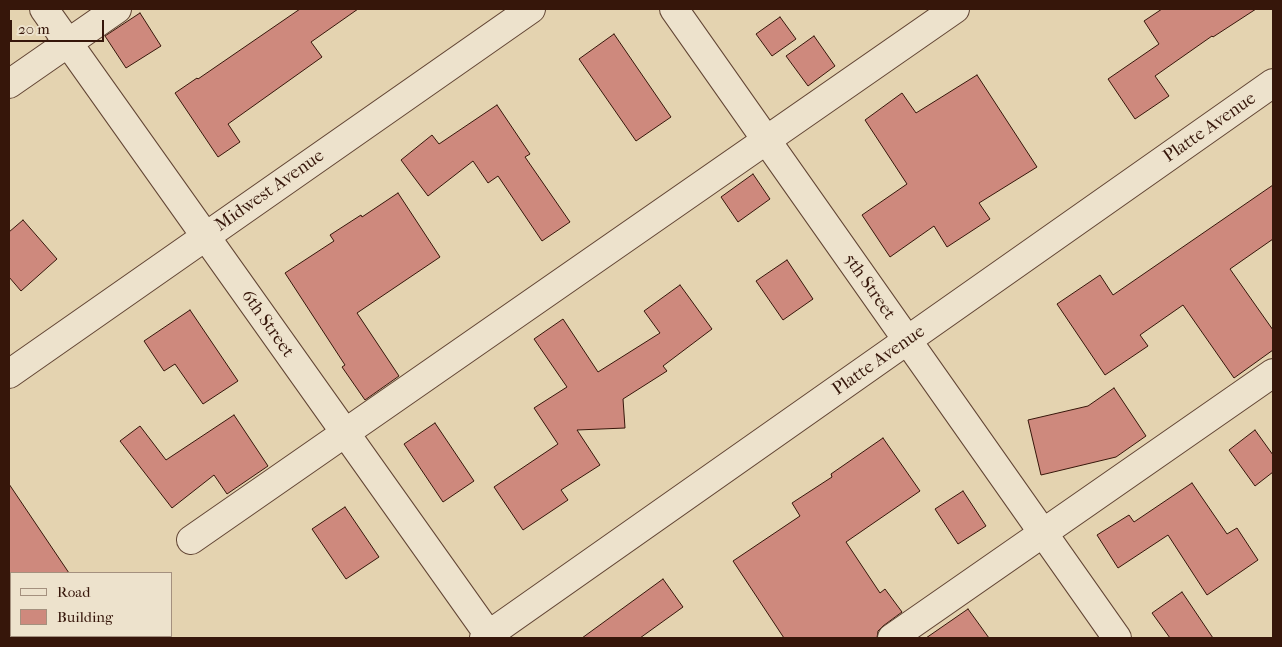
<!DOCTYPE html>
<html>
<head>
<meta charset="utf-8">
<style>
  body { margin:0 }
  #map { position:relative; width:1282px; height:647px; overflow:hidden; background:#e4d3b0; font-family:"IM FELL French Canon",serif }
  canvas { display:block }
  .frame { position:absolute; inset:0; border:10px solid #36160a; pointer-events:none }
  .legend { position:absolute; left:10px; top:572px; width:162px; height:65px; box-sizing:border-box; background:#ede2cc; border:1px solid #a4907e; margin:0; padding:6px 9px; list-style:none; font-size:15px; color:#36160a }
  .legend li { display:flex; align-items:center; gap:10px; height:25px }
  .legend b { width:25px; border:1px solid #a4907e }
  .scale { position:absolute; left:10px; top:20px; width:94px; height:22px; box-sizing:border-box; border:2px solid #36160a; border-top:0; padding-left:6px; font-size:15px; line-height:18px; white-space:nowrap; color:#36160a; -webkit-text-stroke:4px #ede2cc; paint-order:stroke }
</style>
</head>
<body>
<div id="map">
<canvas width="1282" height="647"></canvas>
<div class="frame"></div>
<ul class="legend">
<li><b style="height:6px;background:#ede2cc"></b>Road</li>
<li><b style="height:14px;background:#ce897d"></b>Building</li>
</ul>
<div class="scale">20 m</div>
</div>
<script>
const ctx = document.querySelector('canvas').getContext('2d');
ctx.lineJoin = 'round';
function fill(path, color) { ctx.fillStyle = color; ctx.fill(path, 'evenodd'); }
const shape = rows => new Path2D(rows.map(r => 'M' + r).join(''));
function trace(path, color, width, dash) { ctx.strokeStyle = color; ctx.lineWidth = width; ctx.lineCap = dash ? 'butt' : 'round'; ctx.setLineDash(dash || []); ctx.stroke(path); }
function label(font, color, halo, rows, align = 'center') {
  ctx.font = font + ' "IM FELL French Canon",serif'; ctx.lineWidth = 4.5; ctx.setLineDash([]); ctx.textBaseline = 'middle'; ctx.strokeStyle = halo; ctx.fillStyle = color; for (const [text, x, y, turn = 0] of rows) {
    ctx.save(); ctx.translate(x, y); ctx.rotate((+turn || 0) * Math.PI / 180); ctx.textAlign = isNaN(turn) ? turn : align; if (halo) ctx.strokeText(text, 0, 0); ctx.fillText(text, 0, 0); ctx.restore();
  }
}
const building = shape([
  [300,9,358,9,311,42,322,57,228,124,240,142,218,157,175,93,197,78,198,79,300,9],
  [1162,9,1256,9,1213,37,1212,36,1155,76,1169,96,1135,119,1108,79,1159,44,1144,21,1162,9],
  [140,13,161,46,126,68,105,36,140,13],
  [780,17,796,39,772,56,756,34,780,17],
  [614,34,671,117,636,141,579,59,614,34],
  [814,36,835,66,808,86,786,56,814,36],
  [977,75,1037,167,979,203,990,219,947,247,934,226,890,257,862,215,907,184,865,120,902,93,916,113,977,75],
  [497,105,530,154,525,157,570,222,542,241,498,176,488,183,473,161,428,196,401,160,432,135,439,144,497,105],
  [753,174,770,199,738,222,721,197,753,174],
  [1273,185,1273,239,1230,269,1273,330,1273,350,1234,378,1183,305,1140,335,1148,346,1105,375,1057,304,1100,275,1113,295,1273,185],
  [398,193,440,257,357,313,399,376,365,400,342,367,345,365,285,273,334,241,330,235,361,215,362,217,398,193],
  [23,220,57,259,21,291,9,277,9,232,23,220],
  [787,260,813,299,783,320,756,281,787,260],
  [680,285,712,329,663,366,667,371,623,399,625,428,577,430,600,465,561,490,568,500,523,530,494,487,558,444,534,408,567,387,534,339,563,319,598,372,660,333,644,311,680,285],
  [190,310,238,381,203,404,175,364,164,371,144,341,190,310],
  [1114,388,1146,436,1116,457,1041,475,1028,420,1088,406,1114,388],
  [234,415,268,466,227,494,214,475,172,508,120,441,140,426,166,460,234,415],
  [435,423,474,481,443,502,404,444,435,423],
  [1255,430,1273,455,1273,472,1255,486,1229,450,1255,430],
  [883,438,920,491,846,542,880,593,885,589,902,612,883,626,878,631,877,638,784,638,733,561,800,516,792,503,832,477,831,474,883,438],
  [1192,483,1227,534,1237,528,1258,560,1207,595,1168,535,1118,568,1097,535,1129,515,1134,522,1192,483],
  [9,484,69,573,9,573,9,484],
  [963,491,986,526,958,544,935,509,963,491],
  [345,507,379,557,346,579,312,529,345,507],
  [663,579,683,607,640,638,582,638,663,579],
  [1182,592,1213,638,1170,638,1152,613,1182,592],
  [968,609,989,638,926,638,968,609]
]);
const minor = shape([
  [44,9,491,638],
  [674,9,1117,638],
  [9,84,117,9],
  [9,374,531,9],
  [191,540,955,9],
  [484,638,1273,83],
  [892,638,1273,373]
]);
const streetNames = [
  ["Platte Avenue",1210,128,-35],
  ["Midwest Avenue",270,191,-35],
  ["5th Street",869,287,55],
  ["6th Street",267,324,55],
  ["Platte Avenue",879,361,-35]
];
fill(building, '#ce897d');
trace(building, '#36160a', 1);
trace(minor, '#624534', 30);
trace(minor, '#ede2cc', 28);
label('18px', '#36160a', '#ede2cc', streetNames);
</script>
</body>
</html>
